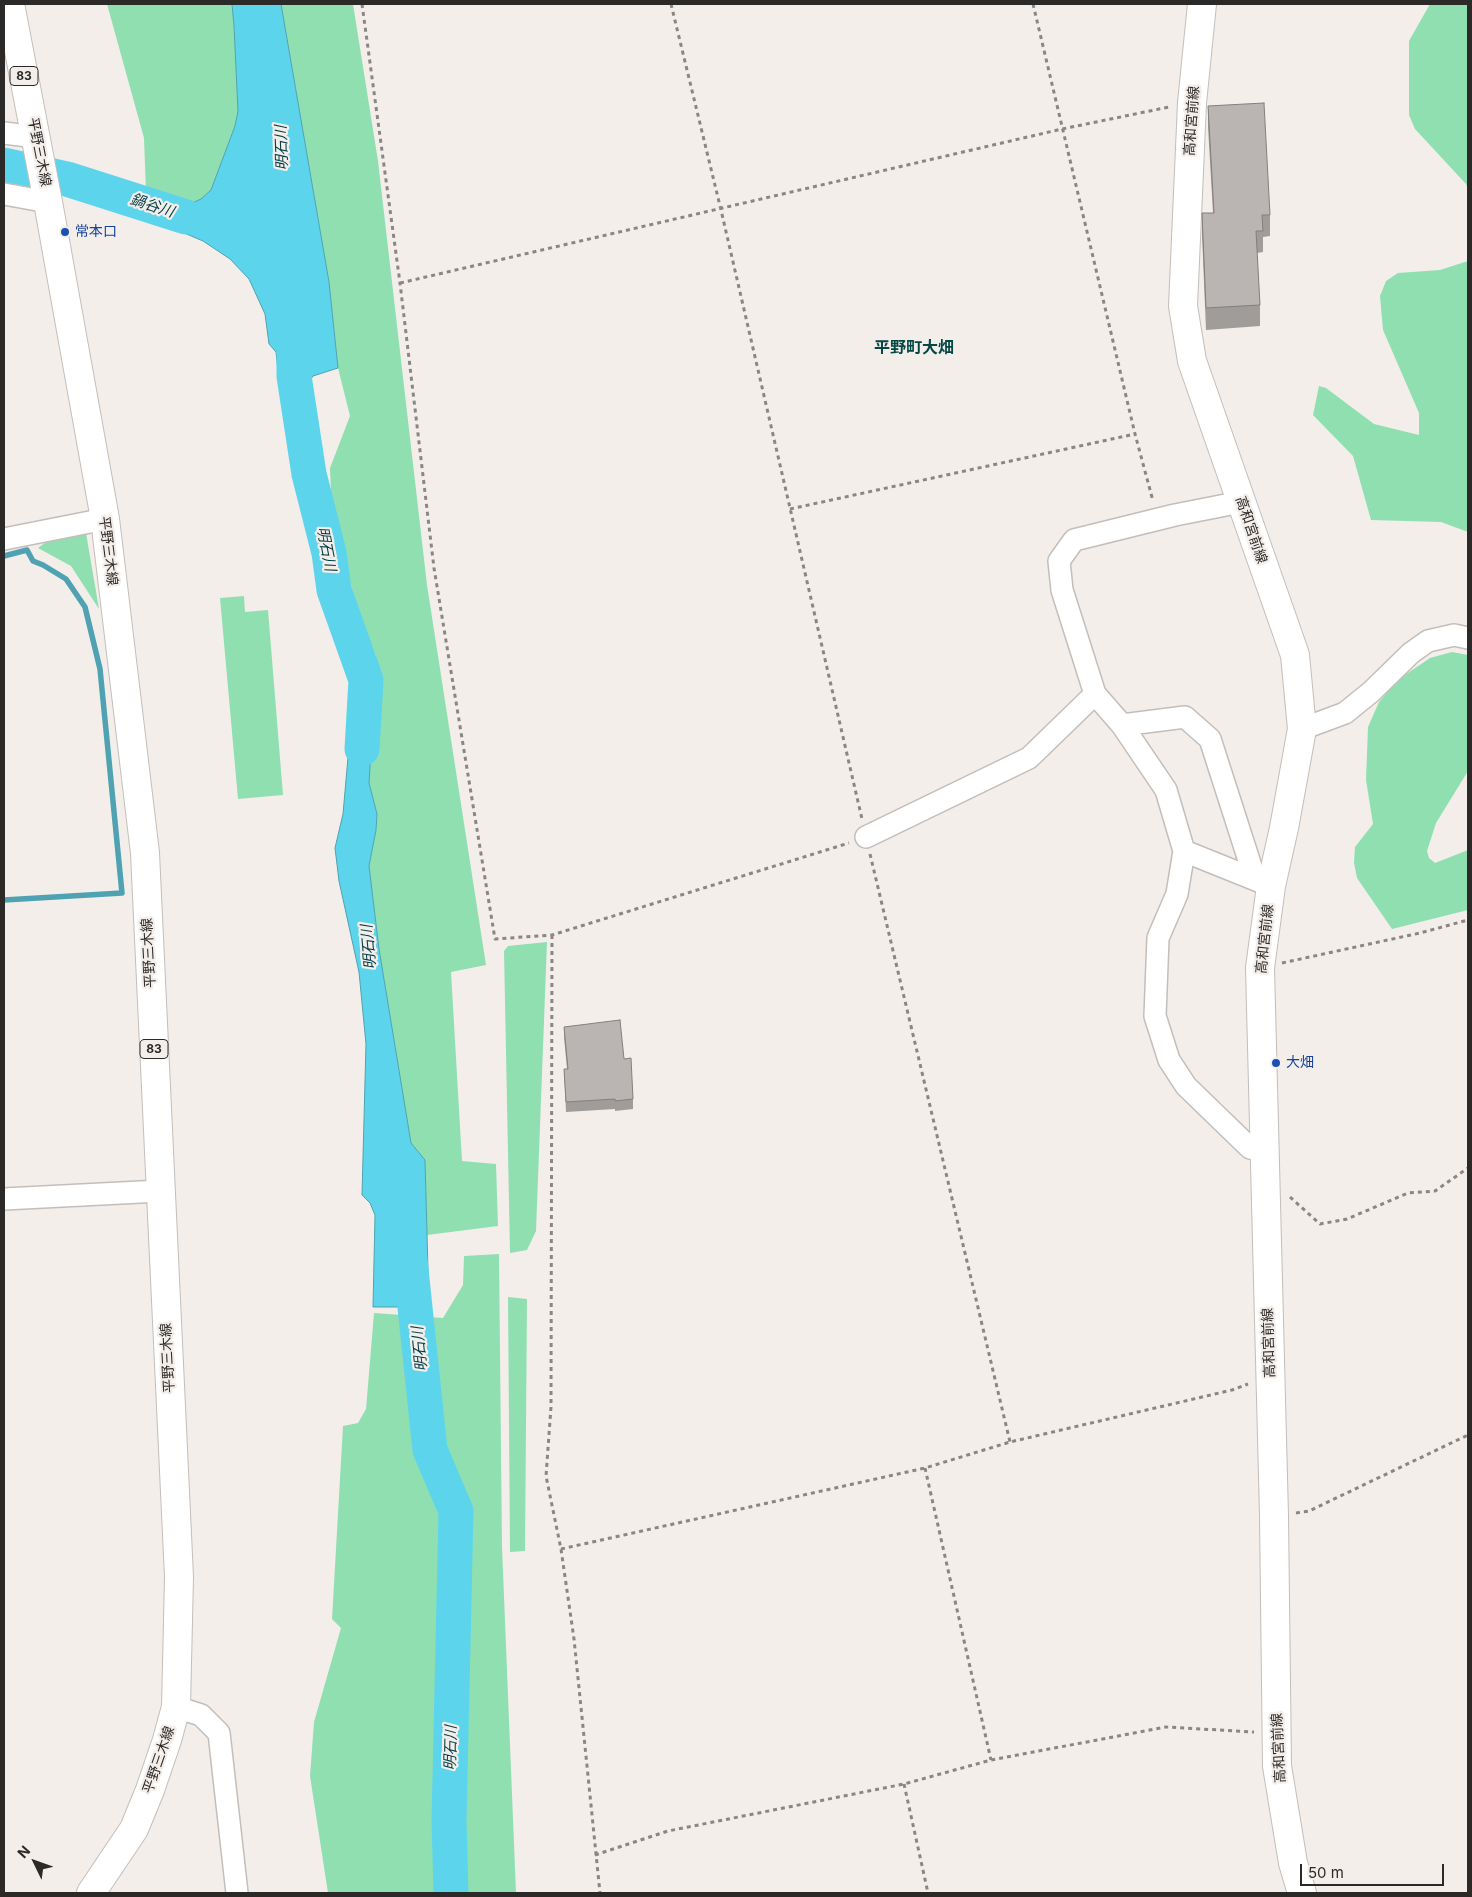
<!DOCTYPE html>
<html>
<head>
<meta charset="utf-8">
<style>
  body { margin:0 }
  #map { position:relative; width:1472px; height:1897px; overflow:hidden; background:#f3eeea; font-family:Inter,sans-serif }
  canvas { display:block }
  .frame { position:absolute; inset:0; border:5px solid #2c2a28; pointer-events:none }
  .north { position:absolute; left:10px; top:1837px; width:50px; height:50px; -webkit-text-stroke:4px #f3eeea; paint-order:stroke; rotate:312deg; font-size:14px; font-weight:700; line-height:20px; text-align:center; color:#2c2a28 }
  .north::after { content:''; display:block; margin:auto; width:18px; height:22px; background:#2c2a28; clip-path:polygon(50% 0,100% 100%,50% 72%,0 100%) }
  .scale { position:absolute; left:1300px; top:1864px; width:144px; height:22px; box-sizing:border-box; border:2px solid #2c2a28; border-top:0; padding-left:6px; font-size:15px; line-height:18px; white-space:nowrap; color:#2c2a28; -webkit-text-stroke:4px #f3eeea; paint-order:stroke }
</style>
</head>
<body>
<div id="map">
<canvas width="1472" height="1897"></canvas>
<div class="frame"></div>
<div class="north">N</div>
<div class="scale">50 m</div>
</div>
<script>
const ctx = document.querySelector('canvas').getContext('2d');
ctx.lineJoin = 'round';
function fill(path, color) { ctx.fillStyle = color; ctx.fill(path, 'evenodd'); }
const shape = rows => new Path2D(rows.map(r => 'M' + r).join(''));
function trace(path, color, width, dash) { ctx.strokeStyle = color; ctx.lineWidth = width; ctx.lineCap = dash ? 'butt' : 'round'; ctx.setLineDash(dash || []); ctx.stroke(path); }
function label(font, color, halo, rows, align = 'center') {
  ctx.font = font + ' Inter,"Noto Sans JP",sans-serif'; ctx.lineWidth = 4.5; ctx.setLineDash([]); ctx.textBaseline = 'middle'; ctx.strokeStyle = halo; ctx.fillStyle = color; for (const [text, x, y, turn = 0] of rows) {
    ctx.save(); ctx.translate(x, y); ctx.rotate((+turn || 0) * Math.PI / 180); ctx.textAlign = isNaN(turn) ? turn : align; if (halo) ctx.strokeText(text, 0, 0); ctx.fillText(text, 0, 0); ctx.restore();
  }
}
const green = shape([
  [107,4,232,4,234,26,238,111,235,126,211,190,201,199,188,205,146,192,144,138],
  [281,4,353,4,378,161,427,585,486,965,451,972,462,1161,496,1164,498,1226,427,1235,425,1160,411,1143,379,949,369,866,376,830,377,814,369,783,372,735,369,701,376,656,359,614,332,519,330,468,350,416,338,368,329,282],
  [1430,4,1468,4,1468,189,1466,184,1415,129,1409,115,1409,41],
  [1468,261,1468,532,1441,522,1371,520,1353,456,1313,415,1319,386,1326,388,1374,424,1419,435,1419,413,1383,330,1380,296,1386,281,1398,273,1440,270],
  [86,533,99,609,71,566,38,548,50,539],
  [244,596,245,612,268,610,283,795,238,799,220,598],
  [1452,652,1468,655,1468,771,1436,823,1427,851,1429,858,1435,863,1468,850,1468,910,1392,929,1357,878,1354,863,1355,847,1373,824,1366,780,1368,727,1379,702,1399,679,1430,658],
  [547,942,536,1231,527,1250,510,1253,504,951,508,946],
  [499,1254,502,1547,516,1893,328,1893,310,1776,314,1722,341,1628,332,1619,343,1426,358,1423,366,1409,374,1313,443,1318,463,1285,464,1256],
  [508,1297,527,1299,525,1551,510,1552]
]);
const water = shape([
  [232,4,281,4,329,282,338,368,313,376,303,391,290,397,285,395,278,371,276,352,269,344,265,314,249,279,230,259,203,241,137,213,146,192,188,205,201,199,211,190,235,126,238,111,234,26,232,4],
  [353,701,369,701,372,735,369,783,377,814,376,830,369,866,379,949,411,1143,425,1160,429,1307,373,1307,375,1215,370,1203,362,1195,366,1044,359,972,339,881,335,848,343,814,353,701]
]);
const stream = shape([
  [4,556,27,550,33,561,43,565,66,579,85,607,100,669,122,893,4,900]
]);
const river = shape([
  [4,165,67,179,186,217],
  [294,346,294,376,309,474,329,553,334,590,366,680,362,749],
  [410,1260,430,1450,456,1511,449,1821,451,1893]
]);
const path = shape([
  [362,4,400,283,434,568,495,939,552,935,849,843],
  [671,4,721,210,862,819],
  [1033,4,1135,434,1153,501],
  [400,283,1062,129,1169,107],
  [790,509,1135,434],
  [870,854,1010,1442],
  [552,935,551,1407,546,1476,561,1549,574,1639,600,1893],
  [1282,963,1420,933,1468,920],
  [1290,1197,1320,1224,1347,1219,1408,1193,1435,1191,1468,1168],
  [925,1468,991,1760],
  [1296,1513,1309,1511,1468,1435],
  [561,1549,925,1468,1010,1442,1232,1390,1248,1384],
  [904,1784,928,1893],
  [595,1855,668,1831,904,1784,991,1760,1166,1727,1254,1732]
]);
const street = shape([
  [4,133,36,137],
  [4,194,48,202],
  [4,539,105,519],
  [1095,694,1122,725,1166,790,1184,851,1271,886],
  [1122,725,1185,717,1210,739,1255,879],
  [1302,729,1345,713,1371,692,1411,653,1428,641,1454,635,1468,638],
  [866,837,1029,758,1095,694,1062,590,1059,561,1074,540,1175,515,1241,502],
  [1184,851,1177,894,1158,938,1155,1016,1169,1060,1186,1086,1250,1148,1263,1150],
  [4,1199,160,1191],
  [176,1707,201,1715,219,1733,237,1893]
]);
const secondary = shape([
  [1202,4,1192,103,1183,306,1192,361,1295,655,1302,729,1284,828,1271,886,1260,968,1274,1516,1277,1766,1293,1863,1302,1893]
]);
const primary = shape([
  [10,4,48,202,105,519,145,853,179,1577,176,1707,167,1740,150,1790,134,1829,91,1893]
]);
const wall = shape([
  [1208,106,1270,215,1270,236,1263,237,1263,252,1257,253,1260,305,1260,326,1206,330,1202,235,1202,213,1213,213,1208,127],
  [564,1027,624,1059,633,1099,633,1109,615,1111,615,1109,566,1112,564,1069,567,1069,564,1037]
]);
const building = shape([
  [1264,103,1270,215,1262,215,1263,231,1256,231,1260,305,1206,308,1202,213,1214,213,1208,106,1264,103],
  [620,1020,624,1059,631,1058,633,1099,615,1101,615,1099,566,1102,564,1069,568,1069,564,1027,620,1020]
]);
const markers = [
  [65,232,5,"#1a4fb4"],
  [1276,1063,5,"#1a4fb4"]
];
const shields = [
  [24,76,28],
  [154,1049,28]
];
const shieldNames = [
  ["83",24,76],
  ["83",154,1049]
];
const streetNames = [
  ["高和宮前線",1192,121,-86],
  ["平野三木線",39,152,79],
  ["高和宮前線",1251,530,71],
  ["平野三木線",108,551,83],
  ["高和宮前線",1265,939,-84],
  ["平野三木線",149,953,-93],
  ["高和宮前線",1269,1343,-92],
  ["平野三木線",168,1358,-93],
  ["高和宮前線",1279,1748,-93],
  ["平野三木線",159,1760,-71]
];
const transitNames = [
  ["常本口",75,232],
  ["大畑",1286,1063]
];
const waterNames = [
  ["明石川",282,148,-92],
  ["鍋谷川",152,206,18],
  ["明石川",326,549,79],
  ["明石川",369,947,-95],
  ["明石川",420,1349,-96],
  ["明石川",451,1748,-89]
];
const quarterNames = [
  ["平野町大畑",914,348]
];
fill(green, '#90dfb1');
fill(water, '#5cd5ec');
trace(water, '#4ea2b1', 1);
trace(stream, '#4ea2b1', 5.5);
trace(river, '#5cd5ec', 35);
trace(street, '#c3beba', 24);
trace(secondary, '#c3beba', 30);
trace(primary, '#c3beba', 30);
trace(path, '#898683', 3, [4, 4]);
trace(street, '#fff', 21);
trace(secondary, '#fff', 28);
trace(primary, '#fff', 28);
fill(wall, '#a09c99');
fill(building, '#bab5b2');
trace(building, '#827f7d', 1);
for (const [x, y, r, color] of markers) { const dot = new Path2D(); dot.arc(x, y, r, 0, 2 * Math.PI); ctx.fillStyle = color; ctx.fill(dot); trace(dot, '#f3eeea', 2); }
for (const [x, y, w] of shields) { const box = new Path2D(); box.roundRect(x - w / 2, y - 9.5, w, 19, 4); ctx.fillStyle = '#f3eeea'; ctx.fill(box); trace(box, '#2c2a28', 1); }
label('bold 12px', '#2c2a28', null, shieldNames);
label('14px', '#2c2a28', '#f3eeea', streetNames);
label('14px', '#164399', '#f3eeea', transitNames, 'left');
label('italic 15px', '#023d47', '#f3eeea', waterNames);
label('bold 16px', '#054745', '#f3eeea', quarterNames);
</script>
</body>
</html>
